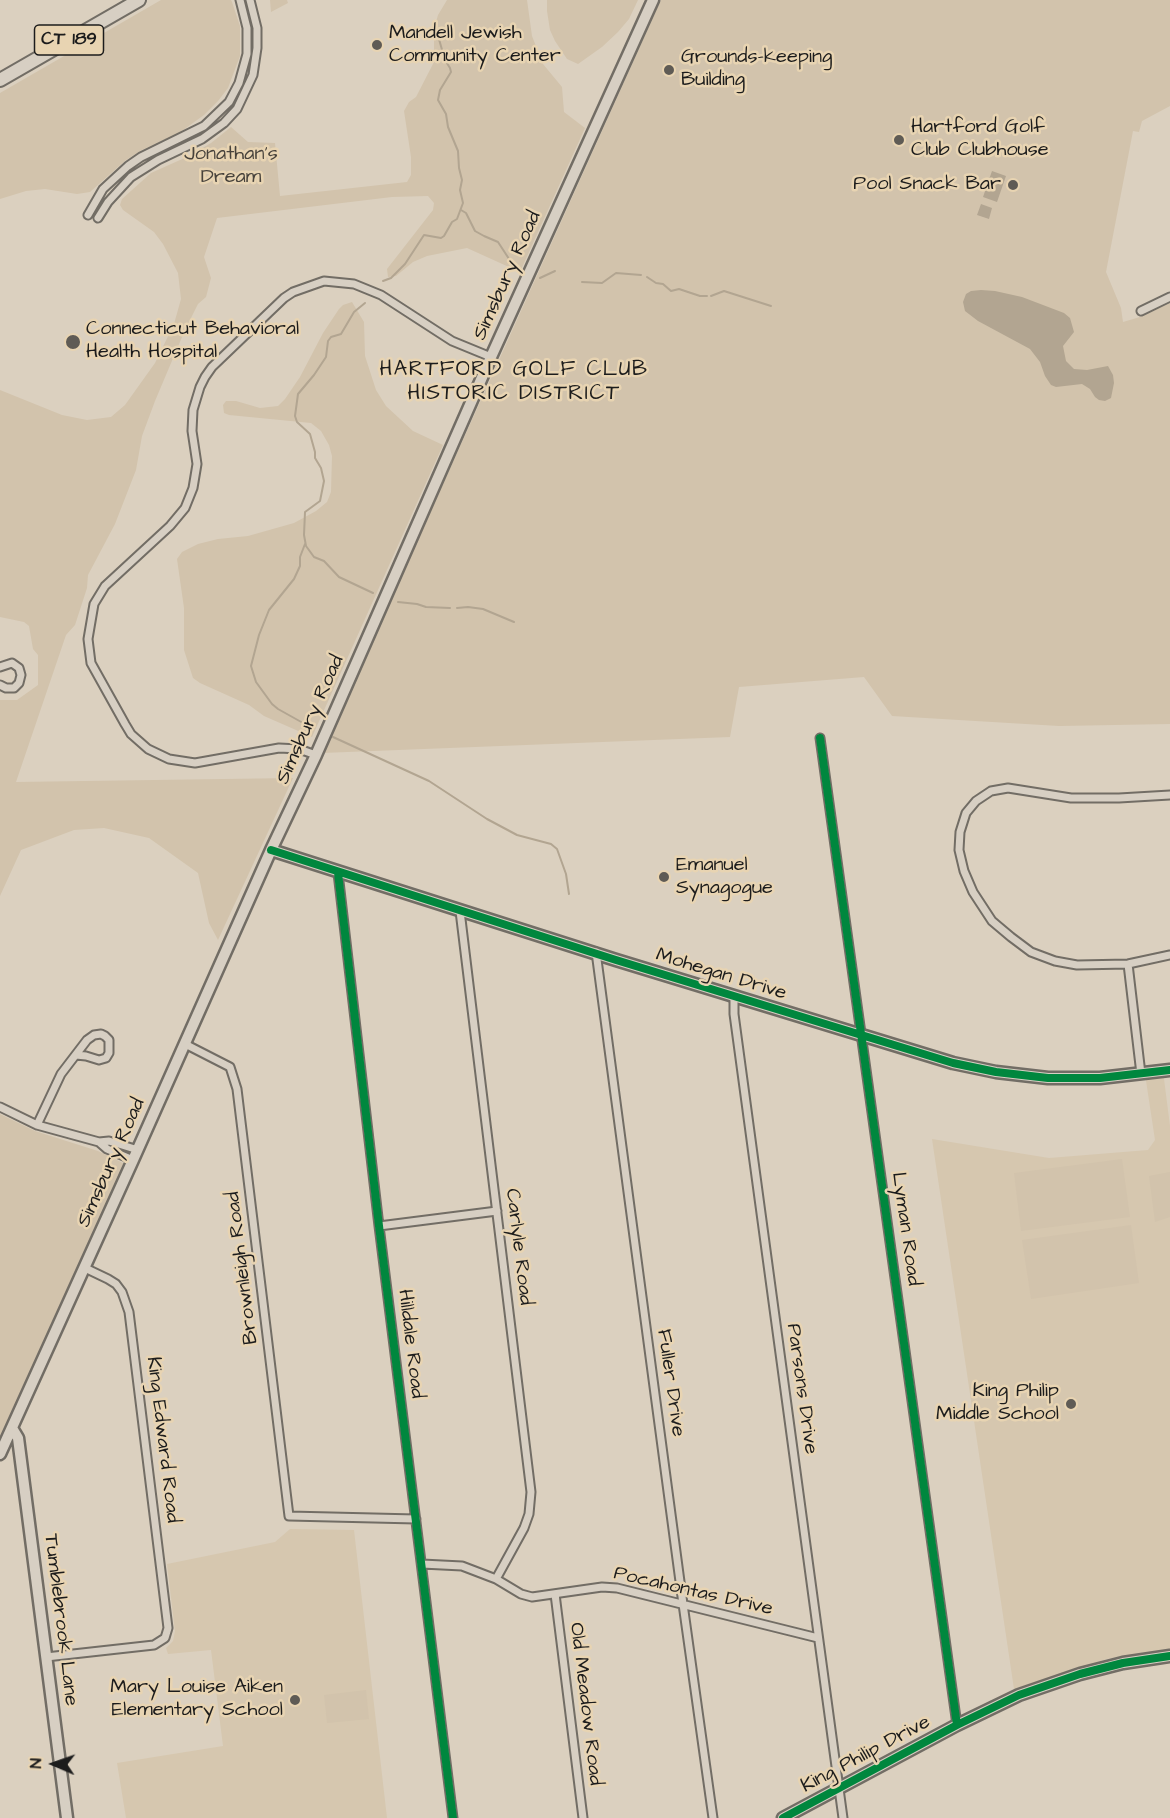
<!DOCTYPE html>
<html>
<head>
<meta charset="utf-8">
<style>
  body { margin:0 }
  #map { position:relative; width:1170px; height:1818px; overflow:hidden; background:#dbd0bf; font-family:"Architects Daughter",sans-serif }
  canvas { display:block }
  .north { position:absolute; left:24px; top:1734px; width:60px; height:60px; -webkit-text-stroke:4px #e8d4b2; paint-order:stroke; rotate:272deg; font-size:16px; font-weight:700; line-height:24px; text-align:center; color:#1c1c1c }
  .north::after { content:''; display:block; margin:auto; width:21px; height:27px; background:#1c1c1c; clip-path:polygon(50% 0,100% 100%,50% 72%,0 100%) }
</style>
</head>
<body>
<div id="map">
<canvas width="1170" height="1818"></canvas>
<div class="north">N</div>
</div>
<script>
const ctx = document.querySelector('canvas').getContext('2d');
ctx.lineJoin = 'round';
function fill(path, color) { ctx.fillStyle = color; ctx.fill(path, 'evenodd'); }
const shape = rows => new Path2D(rows.map(r => 'M' + r).join(''));
function trace(path, color, width, dash) { ctx.strokeStyle = color; ctx.lineWidth = width; ctx.lineCap = dash ? 'butt' : 'round'; ctx.setLineDash(dash || []); ctx.stroke(path); }
function label(font, color, halo, rows, align = 'center') {
  ctx.font = font + ' "Architects Daughter",sans-serif'; ctx.lineWidth = 5; ctx.setLineDash([]); ctx.textBaseline = 'middle'; ctx.strokeStyle = halo; ctx.fillStyle = color; for (const [text, x, y, turn = 0] of rows) {
    ctx.save(); ctx.translate(x, y); ctx.rotate((+turn || 0) * Math.PI / 180); ctx.textAlign = isNaN(turn) ? turn : align; if (halo) ctx.strokeText(text, 0, 0); ctx.fillText(text, 0, 0); ctx.restore();
  }
}
const built = shape([
  [1163,1071,1170,1126,1170,1650,1147,1652,1107,1659,1014,1689,932,1139,1049,1158,1148,1150,1155,1140,1145,1074],
  [290,1529,354,1530,387,1818,126,1818,117,1763,223,1746,211,1650,168,1654,166,1648,173,1641,175,1631,167,1564,275,1542]
]);
const green = shape([
  [161,0,231,0,232,2,240,26,240,56,228,88,218,101,204,115,179,133,142,150,126,160,90,192,77,194,45,189,26,191,0,199,0,93],
  [270,0,287,0,288,3,271,12],
  [447,0,527,0,532,36,543,64,562,87,564,112,585,128,520,272,467,248,427,256,413,262,396,276,388,277,387,269,433,210,434,203,428,196,392,197,217,218,204,257,211,278,206,297,198,304,185,330,155,401,142,436,136,470,115,524,88,575,87,588,75,625,66,635,16,782,293,778,218,940,209,923,198,873,149,838,104,828,74,830,21,850,0,896,0,700,17,700,38,685,38,655,33,649,29,626,24,622,0,617,0,390,62,415,87,420,111,417,125,405,155,363,174,324,181,299,178,273,163,244,154,232,123,210,120,205,122,199,151,173,189,156,211,143,231,127,248,142,275,143,280,196,407,182,411,175,411,157,404,111,409,102,416,97,434,62,434,29,438,15],
  [547,0,638,0,629,19,618,32,602,47,578,64,567,59,555,41,550,30,547,11],
  [661,0,1170,0,1170,106,1142,121,1139,132,1133,131,1106,272,1121,308,1123,322,1140,317,1170,303,1170,724,1059,726,892,716,864,677,739,687,730,737,322,753],
  [352,302,364,322,365,356,376,390,386,406,413,431,443,445,312,737,264,716,249,705,200,683,193,678,184,650,184,608,177,559,182,552,198,544,218,539,248,536,294,523,316,511,327,502,331,492,332,456,329,445,321,431,311,423,229,415,224,413,223,405,226,401,236,401,260,408,278,406,285,399,300,377,323,333,339,309,343,305],
  [0,1114,35,1131,98,1151,125,1164,0,1438],
  [1122,1159,1130,1217,1021,1231,1014,1173],
  [1170,1172,1170,1217,1155,1222,1149,1176],
  [1131,1225,1139,1283,1031,1299,1022,1240],
  [366,1690,369,1719,327,1723,324,1695]
]);
const water = shape([
  [992,171,1006,176,997,202,983,197],
  [981,204,992,208,989,219,977,215],
  [981,290,995,291,1022,297,1064,313,1070,318,1074,332,1063,346,1066,361,1074,369,1087,370,1108,366,1113,375,1114,383,1111,398,1105,401,1099,400,1095,397,1090,389,1082,384,1056,387,1051,385,1045,376,1040,362,1030,349,978,321,965,311,963,302,966,294,971,291]
]);
const stream = shape([
  [461,210,466,213,475,231,484,236,498,242,513,265,520,268],
  [647,277,656,283,663,284,671,291,679,289,700,296,707,296],
  [540,278,555,271],
  [383,281,391,278,405,264,424,235,441,238,444,236,452,222,457,219,463,203,460,190,462,180,459,168,458,151,448,127,446,114,438,100,440,90,451,72,450,68,445,60,434,22],
  [582,282,602,283,616,273,641,275],
  [711,296,724,291,771,306],
  [365,303,354,312,341,334,331,337,328,341,326,357,314,375,298,394,295,416,297,422,310,434,315,452,315,458,321,468,324,481,320,501,305,512,304,535,306,546,314,557,324,561,339,577,373,593],
  [305,544,300,557,300,566,294,579,269,610,259,635,251,666,256,682,272,704,278,709,312,728],
  [398,602,417,604,426,607,450,608],
  [457,608,468,607,483,609,514,622],
  [333,737,429,781,487,819,517,835,551,844,557,849,566,874,569,894]
]);
const street = shape([
  [88,215,103,189,128,166,141,157,204,126,229,102,239,83,247,54,247,28,240,0],
  [98,218,108,202,131,177,158,160,202,139,224,123,237,109,253,75,257,48,257,28,250,0],
  [1141,311,1170,297],
  [0,667,12,663,19,668,21,675,19,683,14,688,6,688,0,685],
  [820,738,957,1725],
  [316,755,299,749,279,748,195,763,169,759,148,749,131,734,125,724,91,663,88,639,94,604,105,586,170,526,185,508,193,488,197,464,192,431,193,410,200,387,205,377,212,367,284,298,293,292,324,281,354,284,381,295,452,341,491,357],
  [1170,795,1119,798,1071,798,1008,788,991,791,976,801,966,813,960,832,959,850,964,871,973,892,992,921,1011,937,1031,952,1055,961,1077,965,1128,964,1170,955],
  [338,873,379,1226,453,1818],
  [460,911,531,1492,529,1514,524,1528,496,1579],
  [596,952,683,1604,713,1818],
  [1128,964,1141,1074],
  [734,996,734,1014,843,1818],
  [185,1044,230,1067,237,1089,289,1516,416,1519],
  [0,1107,37,1125,99,1142,109,1141,138,1150],
  [37,1125,61,1074,87,1040,94,1035,101,1034,105,1036,109,1040,109,1053,106,1058,99,1060,86,1056,76,1055],
  [99,1142,107,1149,133,1160],
  [379,1226,497,1211],
  [422,1564,462,1566,496,1579,521,1594,532,1597,602,1587,617,1588,818,1638],
  [555,1594,583,1818],
  [46,1657,154,1645,165,1638,168,1628,129,1312,122,1292,116,1284,108,1279,85,1268]
]);
const secondary = shape([
  [271,850,616,960,953,1063,996,1072,1048,1078,1100,1078,1170,1070],
  [12,1428,18,1438,67,1818],
  [0,1454,133,1160,271,850,316,755,491,357,653,0],
  [783,1818,957,1725,1019,1695,1080,1674,1123,1663,1170,1656]
]);
const primary = shape([
  [0,80,139,0]
]);
const cycleway = shape([
  [820,738,957,1725],
  [271,850,616,960,953,1063,996,1072,1048,1078,1100,1078,1170,1070],
  [338,873,379,1226,453,1818],
  [783,1818,957,1725,1019,1695,1080,1674,1123,1663,1170,1656]
]);
const markers = [
  [377,45,6,"#5f5b55"],
  [669,70,6,"#5f5b55"],
  [899,140,6,"#5f5b55"],
  [1013,185,6,"#5f5b55"],
  [73,342,8,"#5f5b55"],
  [664,877,6,"#5f5b55"],
  [1071,1404,6,"#5f5b55"],
  [295,1700,6,"#5f5b55"]
];
const shields = [
  [69,40,69]
];
const shieldNames = [
  ["CT 189",69,40]
];
const poiNames = [
  ["Mandell Jewish",389,34],
  ["Community Center",389,57],
  ["Grounds-keeping",681,58],
  ["Building",681,81],
  ["Hartford Golf",911,128],
  ["Club Clubhouse",911,151],
  ["Pool Snack Bar",1001,185,"right"],
  ["Connecticut Behavioral",86,330],
  ["Health Hospital",86,353],
  ["Emanuel",676,866],
  ["Synagogue",676,889],
  ["King Philip",1059,1392,"right"],
  ["Middle School",1059,1415,"right"],
  ["Mary Louise Aiken",283,1688,"right"],
  ["Elementary School",283,1711,"right"]
];
const parkNames = [
  ["Jonathan's",231,155],
  ["Dream",231,178]
];
const streetNames = [
  ["Simsbury Road",508,276,-66],
  ["Simsbury Road",311,720,-66],
  ["Mohegan Drive",721,975,17],
  ["Simsbury Road",112,1163,-66],
  ["Lyman Road",905,1229,82],
  ["Carlyle Road",518,1247,83],
  ["Brownleigh Road",243,1268,-97],
  ["Hilldale Road",410,1344,83],
  ["Fuller Drive",670,1383,82],
  ["Parsons Drive",801,1389,82],
  ["King Edward Road",162,1440,83],
  ["Pocahontas Drive",693,1592,13],
  ["Tumblebrook Lane",60,1620,83],
  ["Old Meadow Road",585,1704,83],
  ["King Philip Drive",866,1755,-28]
];
const neighbourhoodNames = [
  ["HARTFORD GOLF CLUB",514,371],
  ["HISTORIC DISTRICT",514,395]
];
fill(built, '#d6c7af');
fill(green, '#d2c3ac');
fill(water, '#b2a591');
trace(stream, '#b2a591', 2);
trace(street, '#726d65', 11);
trace(secondary, '#726d65', 15);
trace(primary, '#726d65', 16);
trace(street, '#d7cfc3', 7);
trace(secondary, '#d7cfc3', 10);
trace(primary, '#d7cfc3', 12);
trace(cycleway, '#00873e', 8);
for (const [x, y, r, color] of markers) { const dot = new Path2D(); dot.arc(x, y, r, 0, 2 * Math.PI); ctx.fillStyle = color; ctx.fill(dot); trace(dot, '#e8d4b2', 2); }
for (const [x, y, w] of shields) { const box = new Path2D(); box.roundRect(x - w / 2, y - 15, w, 30, 4.5); ctx.fillStyle = '#e8d4b2'; ctx.fill(box); trace(box, '#1c1c1c', 1.5); }
label('bold 18px', '#1c1c1c', null, shieldNames);
label('20px', '#1c1c1c', '#e8d4b2', poiNames, 'left');
label('20px', '#48433c', '#e8d4b2', parkNames);
label('20px', '#1c1c1c', '#e8d4b2', streetNames);
ctx.letterSpacing = '1.5px';
label('21px', '#1c1c1c', '#e8d4b2', neighbourhoodNames);
ctx.letterSpacing = '0px';
</script>
</body>
</html>
